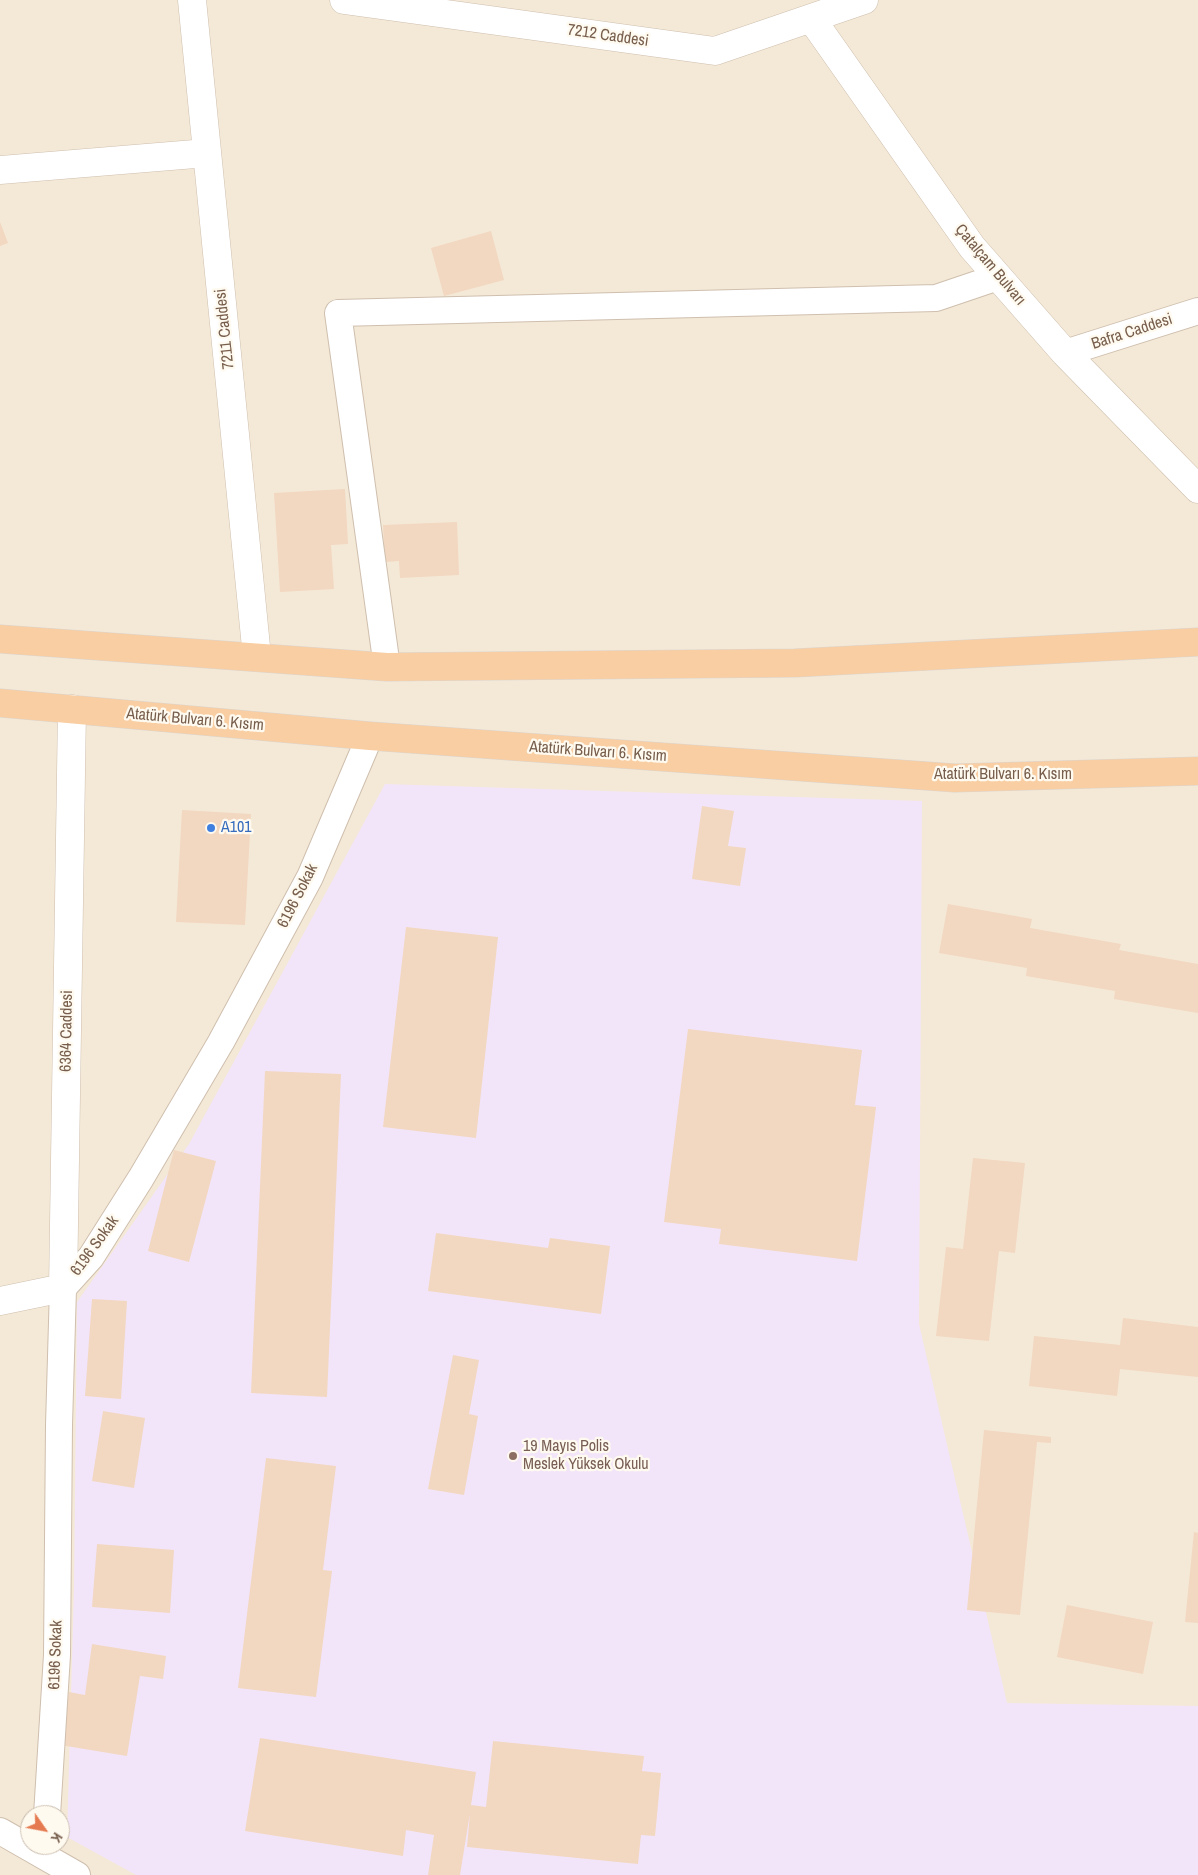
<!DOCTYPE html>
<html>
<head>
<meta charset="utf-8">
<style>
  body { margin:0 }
  #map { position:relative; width:1198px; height:1875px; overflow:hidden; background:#fcf6e9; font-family:"Archivo Narrow",sans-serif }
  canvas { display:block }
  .north { position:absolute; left:20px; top:1805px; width:50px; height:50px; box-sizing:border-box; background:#fffaf0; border:1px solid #c9bcae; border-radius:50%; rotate:123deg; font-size:14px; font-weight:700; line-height:20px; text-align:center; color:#775e4c }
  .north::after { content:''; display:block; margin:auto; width:18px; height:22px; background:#e57a50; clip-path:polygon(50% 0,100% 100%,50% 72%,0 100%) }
</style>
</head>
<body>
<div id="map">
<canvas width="1198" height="1875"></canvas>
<div class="north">K</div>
</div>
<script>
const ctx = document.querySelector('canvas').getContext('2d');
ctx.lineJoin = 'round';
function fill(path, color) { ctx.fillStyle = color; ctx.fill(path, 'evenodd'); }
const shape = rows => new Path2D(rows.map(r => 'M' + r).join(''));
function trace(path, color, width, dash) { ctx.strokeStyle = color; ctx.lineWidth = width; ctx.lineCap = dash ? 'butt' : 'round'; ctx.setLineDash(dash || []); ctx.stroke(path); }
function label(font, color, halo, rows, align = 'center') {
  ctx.font = font + ' "Archivo Narrow",sans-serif'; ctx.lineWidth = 4.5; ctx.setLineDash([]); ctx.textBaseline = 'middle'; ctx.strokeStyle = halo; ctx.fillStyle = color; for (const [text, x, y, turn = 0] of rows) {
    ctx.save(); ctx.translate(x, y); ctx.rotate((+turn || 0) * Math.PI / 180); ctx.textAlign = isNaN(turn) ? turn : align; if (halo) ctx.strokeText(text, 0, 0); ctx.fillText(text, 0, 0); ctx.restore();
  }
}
const residential = shape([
  [0,0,1198,0,1198,1875,0,1875],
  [30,1815,60,1815,60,1845,30,1845]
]);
const education = shape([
  [385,784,922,801,919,1324,1007,1703,1198,1706,1198,1875,136,1875,67,1837,74,1588,77,1302,189,1144]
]);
const building = shape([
  [0,222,8,243,0,246],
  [491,231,504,280,444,296,431,248],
  [345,489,348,544,331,545,334,589,280,592,274,493],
  [457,522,459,575,400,578,399,561,385,562,383,525],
  [702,806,734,811,728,846,746,848,740,886,692,879],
  [182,810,251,814,245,925,176,922],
  [948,904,1032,919,1030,928,1121,944,1119,950,1198,964,1198,1013,1114,999,1115,991,1026,976,1027,968,939,953],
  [406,927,498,937,476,1138,383,1127],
  [688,1029,862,1050,855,1105,876,1107,857,1261,719,1244,721,1229,664,1222],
  [265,1071,341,1074,327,1397,251,1393],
  [174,1150,216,1161,189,1262,148,1251],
  [973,1158,1025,1163,1015,1253,999,1251,989,1341,936,1336,946,1247,963,1249],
  [436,1233,548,1248,550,1238,610,1246,601,1314,428,1291],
  [92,1299,127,1301,121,1399,85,1396],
  [1123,1318,1198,1327,1198,1377,1120,1369,1117,1396,1029,1386,1034,1336,1120,1345],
  [453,1355,479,1360,469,1414,478,1416,464,1495,428,1489],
  [103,1411,145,1418,134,1488,92,1481],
  [984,1430,1051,1437,1051,1443,1037,1442,1020,1615,967,1610],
  [266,1458,336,1466,323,1570,332,1571,316,1697,238,1688],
  [1194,1532,1198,1533,1198,1623,1185,1622],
  [97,1544,174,1550,170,1613,92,1607],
  [1067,1605,1153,1622,1143,1674,1057,1657],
  [92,1644,166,1656,163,1679,140,1676,127,1756,60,1745,69,1692,85,1695],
  [260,1738,476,1772,471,1805,486,1807,493,1741,644,1756,642,1771,661,1773,655,1836,641,1835,638,1864,467,1847,470,1813,460,1875,428,1875,434,1835,406,1830,403,1856,245,1831]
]);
const minor = shape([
  [1065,353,1198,311],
  [387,667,338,313,936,298,998,277],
  [47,1815,57,1655,59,1425,63,1288,91,1257,141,1178,221,1042,310,877,370,736],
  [0,1831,77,1875]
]);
const tertiary = shape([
  [192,0,257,657],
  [344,0,715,51,864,0],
  [811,18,972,247,1065,353,1198,489],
  [0,170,207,153],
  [0,1301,63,1288,72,709]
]);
const trunk = shape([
  [0,639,387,667,795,663,1198,642],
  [0,703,370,736,955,778,1198,771]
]);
const markers = [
  [211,828,5,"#3f7fe0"],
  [513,1456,5,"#8d6e63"]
];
const streetNames = [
  ["7212 Caddesi",608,36,8],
  ["Çatalçam Bulvarı",990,265,50],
  ["7211 Caddesi",225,329,-96],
  ["Bafra Caddesi",1132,332,-18],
  ["Atatürk Bulvarı 6. Kısım",195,720,5],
  ["Atatürk Bulvarı 6. Kısım",598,752,4],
  ["Atatürk Bulvarı 6. Kısım",1003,775],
  ["6196 Sokak",298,896,-63],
  ["6364 Caddesi",67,1031,-89],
  ["6196 Sokak",95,1246,-54],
  ["6196 Sokak",56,1655,-88]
];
const shopNames = [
  ["A101",221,828]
];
const educationNames = [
  ["19 Mayıs Polis",523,1447],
  ["Meslek Yüksek Okulu",523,1465]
];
fill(residential, '#f4e9d7');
fill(education, '#f3e5f9');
fill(building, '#f2d7c1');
trace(minor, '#cfbfae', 28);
trace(tertiary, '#cfbfae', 29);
trace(trunk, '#dcd5d0', 29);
trace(minor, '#fff', 26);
trace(tertiary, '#fff', 28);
trace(trunk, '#f8cea2', 28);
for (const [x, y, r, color] of markers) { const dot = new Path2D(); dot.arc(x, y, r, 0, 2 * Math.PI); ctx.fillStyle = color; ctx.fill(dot); trace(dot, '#fffaf0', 2); }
label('16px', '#775e4c', '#fffaf0', streetNames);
label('16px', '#366cbe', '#fffaf0', shopNames, 'left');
label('16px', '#785e54', '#fffaf0', educationNames, 'left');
</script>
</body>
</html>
